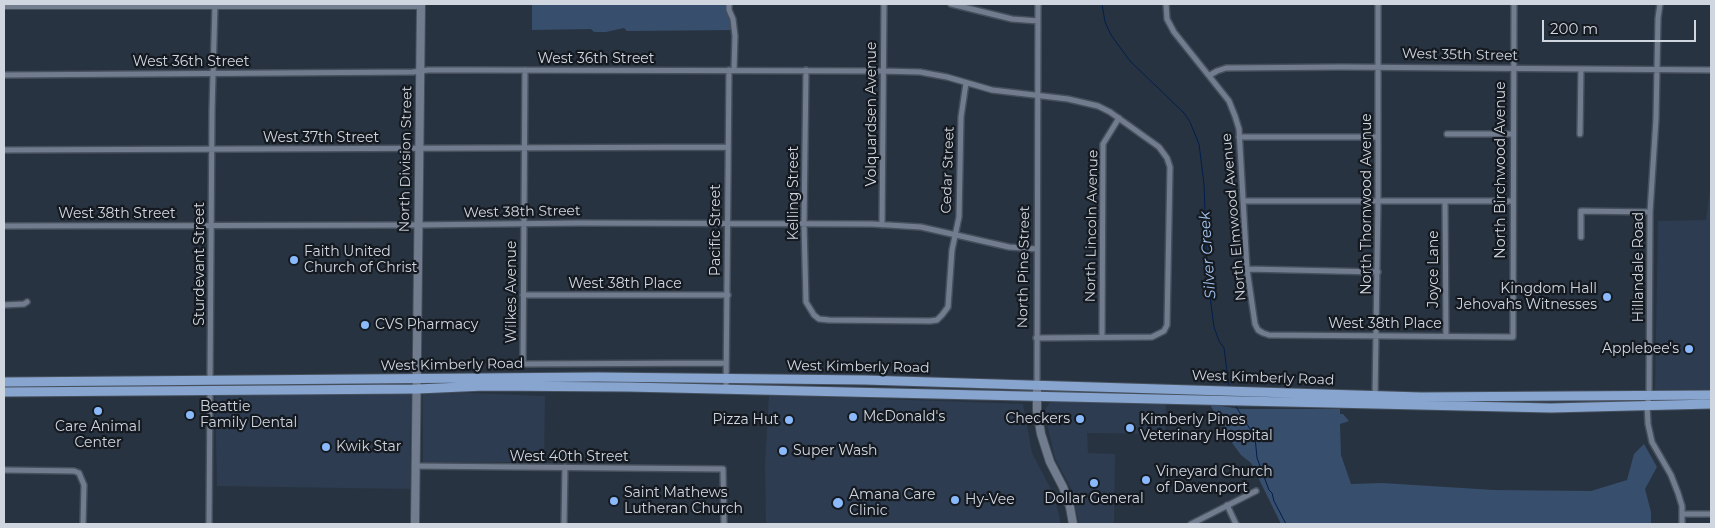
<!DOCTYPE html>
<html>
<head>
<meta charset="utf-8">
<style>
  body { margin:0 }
  #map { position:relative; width:1715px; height:528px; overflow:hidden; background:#283341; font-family:Montserrat,sans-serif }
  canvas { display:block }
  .frame { position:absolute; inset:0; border:5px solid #d0d6e0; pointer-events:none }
  .scale { position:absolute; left:1542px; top:20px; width:154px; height:22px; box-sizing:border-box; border:2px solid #d0d6e0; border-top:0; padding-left:6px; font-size:15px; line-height:18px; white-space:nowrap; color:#d0d6e0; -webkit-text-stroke:4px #151a21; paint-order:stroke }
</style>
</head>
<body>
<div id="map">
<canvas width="1715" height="528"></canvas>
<div class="frame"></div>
<div class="scale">200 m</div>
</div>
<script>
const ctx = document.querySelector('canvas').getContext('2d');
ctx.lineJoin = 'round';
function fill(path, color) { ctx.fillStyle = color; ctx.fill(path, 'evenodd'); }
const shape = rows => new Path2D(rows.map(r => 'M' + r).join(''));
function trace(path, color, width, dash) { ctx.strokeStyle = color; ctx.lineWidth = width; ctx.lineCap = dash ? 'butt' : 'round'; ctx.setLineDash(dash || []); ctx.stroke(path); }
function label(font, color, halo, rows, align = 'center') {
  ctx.font = font + ' Montserrat,sans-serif'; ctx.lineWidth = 4.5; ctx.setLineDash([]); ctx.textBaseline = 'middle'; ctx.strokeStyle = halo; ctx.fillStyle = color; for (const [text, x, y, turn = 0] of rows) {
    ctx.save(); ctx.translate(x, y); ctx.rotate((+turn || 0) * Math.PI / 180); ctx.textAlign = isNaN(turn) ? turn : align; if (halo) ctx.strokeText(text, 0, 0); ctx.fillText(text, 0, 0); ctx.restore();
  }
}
const built = shape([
  [1711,182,1711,389,1655,390,1658,221,1706,220],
  [423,391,545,396,544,462,423,462],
  [411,392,410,489,217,486,215,394],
  [769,395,1023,404,1032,453,1054,495,1061,524,766,524,765,464],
  [1088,401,1166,404,1165,434,1087,433,1088,453,1115,454,1114,524,1079,524,1071,488,1055,458,1046,420,1045,410,1050,402]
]);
const green = shape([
  [532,4,729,4,734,30,627,31,624,28,606,32,594,32,591,29,532,30],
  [1210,404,1240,409,1340,409,1340,414,1343,414,1349,421,1340,424,1341,455,1351,484,1382,483,1494,490,1591,491,1627,480,1634,454,1644,444,1657,467,1645,489,1651,512,1651,524,1281,524,1251,463,1241,455,1224,432]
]);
const stream = shape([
  [1102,4,1105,22,1111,35,1130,61,1184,113,1190,122,1199,144,1204,184,1207,273,1214,327,1219,341,1224,348,1229,387],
  [1235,405,1255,437,1257,458,1269,490,1272,493,1274,501,1286,524]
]);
const street = shape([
  [729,4,729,10,733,19,735,36,734,70],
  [951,4,1012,19,1038,21],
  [1166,4,1167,19,1174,32,1229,101,1235,116,1239,129,1247,269,1255,324,1258,330,1263,333,1269,335,1513,337,1514,4],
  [1660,4,1658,18,1656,119,1650,212,1649,397,1647,405,1648,424,1652,442,1671,475,1678,493,1682,506,1682,524],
  [525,70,523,364,726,363],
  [806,70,804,224,806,302,814,315,819,319,829,320,930,321,937,320,942,315,948,307,952,250,959,217,961,117,966,83],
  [4,75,413,72,428,70,471,70,883,71,920,72,947,77,992,90,1068,99,1098,106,1110,112,1159,147,1167,158,1170,167,1167,325,1164,331,1152,337,1036,338],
  [1210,75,1217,71,1226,68,1341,67,1711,70],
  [1447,134,1512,134],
  [1580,134,1581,69],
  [1239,137,1378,137],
  [4,150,727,147],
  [1243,201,1512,201],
  [1445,201,1446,336],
  [882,225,884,4],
  [4,226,418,225,579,223,872,224,921,227,1009,247,1037,249],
  [1581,237,1581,211,1650,212],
  [1247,269,1378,272],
  [523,295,728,295],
  [4,305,24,304,27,302],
  [1102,337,1103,144,1119,118],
  [210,381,212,111,215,4],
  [1037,386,1038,4],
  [726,389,729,70],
  [1375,398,1378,201,1378,4],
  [415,466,723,469,724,524],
  [4,470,74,471,79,473,84,485,83,524],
  [1227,505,1236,524],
  [1682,514,1711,514],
  [209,524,210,389],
  [564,524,565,467],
  [1191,524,1256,491]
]);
const secondary = shape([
  [4,5,421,5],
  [1037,387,1037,410,1041,434,1050,462,1063,487,1070,507,1073,524],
  [415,524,421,4]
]);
const primary = shape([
  [4,382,598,377,865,380,1421,397,1711,395],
  [4,392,417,389,485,386,628,387,1551,408,1711,404]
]);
const markers = [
  [294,260,5,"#8abafc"],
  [1607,297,5,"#8abafc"],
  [365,325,5,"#8abafc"],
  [1689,349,5,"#8abafc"],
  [98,411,5,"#8abafc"],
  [190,415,5,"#8abafc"],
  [853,417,5,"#8abafc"],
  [1080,419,5,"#8abafc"],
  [789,420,5,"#8abafc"],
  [1130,428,5,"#8abafc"],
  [326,447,5,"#8abafc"],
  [783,451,5,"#8abafc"],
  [1146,480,5,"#8abafc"],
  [1094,483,5,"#8abafc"],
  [955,500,5,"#8abafc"],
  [614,501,5,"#8abafc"],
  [838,503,6,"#8abafc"]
];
const streetNames = [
  ["West 35th Street",1460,55,1],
  ["West 36th Street",596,59],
  ["West 36th Street",191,62],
  ["Volquardsen Avenue",872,114,-90],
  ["West 37th Street",321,138],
  ["North Division Street",406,159,-89],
  ["Cedar Street",948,170,-88],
  ["North Birchwood Avenue",1501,170,-90],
  ["Kelling Street",794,193,-90],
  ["North Thornwood Avenue",1367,204,-90],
  ["West 38th Street",522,212,-1],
  ["West 38th Street",117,214],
  ["North Elmwood Avenue",1234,217,-95],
  ["North Lincoln Avenue",1092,226,-89],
  ["Pacific Street",716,230,-90],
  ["Sturdevant Street",200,264,-90],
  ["North Pine Street",1024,267,-89],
  ["Hillandale Road",1639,267,-90],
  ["Joyce Lane",1434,269,-90],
  ["West 38th Place",625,284],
  ["Wilkes Avenue",512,292,-90],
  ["West 38th Place",1385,324],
  ["West Kimberly Road",452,365,-1],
  ["West Kimberly Road",858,367,1],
  ["West Kimberly Road",1263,378,2],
  ["West 40th Street",569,457]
];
const poiNames = [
  ["Faith United",304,252],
  ["Church of Christ",304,268],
  ["Kingdom Hall",1597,289,"right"],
  ["Jehovahs Witnesses",1597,305,"right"],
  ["CVS Pharmacy",375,325],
  ["Applebee's",1679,349,"right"],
  ["Beattie",200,407],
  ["Family Dental",200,423],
  ["McDonald's",863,417],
  ["Checkers",1070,419,"right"],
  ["Pizza Hut",779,420,"right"],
  ["Kimberly Pines",1140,420],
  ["Veterinary Hospital",1140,436],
  ["Care Animal",98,427,"center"],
  ["Center",98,443,"center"],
  ["Kwik Star",336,447],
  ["Super Wash",793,451],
  ["Vineyard Church",1156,472],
  ["of Davenport",1156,488],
  ["Saint Mathews",624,493],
  ["Lutheran Church",624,509],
  ["Amana Care",849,495],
  ["Clinic",849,511],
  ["Dollar General",1094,499,"center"],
  ["Hy-Vee",965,500]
];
const waterNames = [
  ["Silver Creek",1208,255,-94]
];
fill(built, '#2d3c50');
fill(green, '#384e6d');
trace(stream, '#001f4d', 1);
trace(street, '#464f5c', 8);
trace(secondary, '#464f5c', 10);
trace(primary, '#464f5c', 11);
trace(street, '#717d8f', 5);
trace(secondary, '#717d8f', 8);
trace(primary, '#87a5cf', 9);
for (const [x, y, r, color] of markers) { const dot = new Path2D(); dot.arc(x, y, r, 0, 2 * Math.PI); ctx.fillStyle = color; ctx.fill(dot); trace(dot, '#151a21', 2); }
label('14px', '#d0d6e0', '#151a21', streetNames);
label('14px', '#d0d6e0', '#151a21', poiNames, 'left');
label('italic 15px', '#a4c5f3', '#151a21', waterNames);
</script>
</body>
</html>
